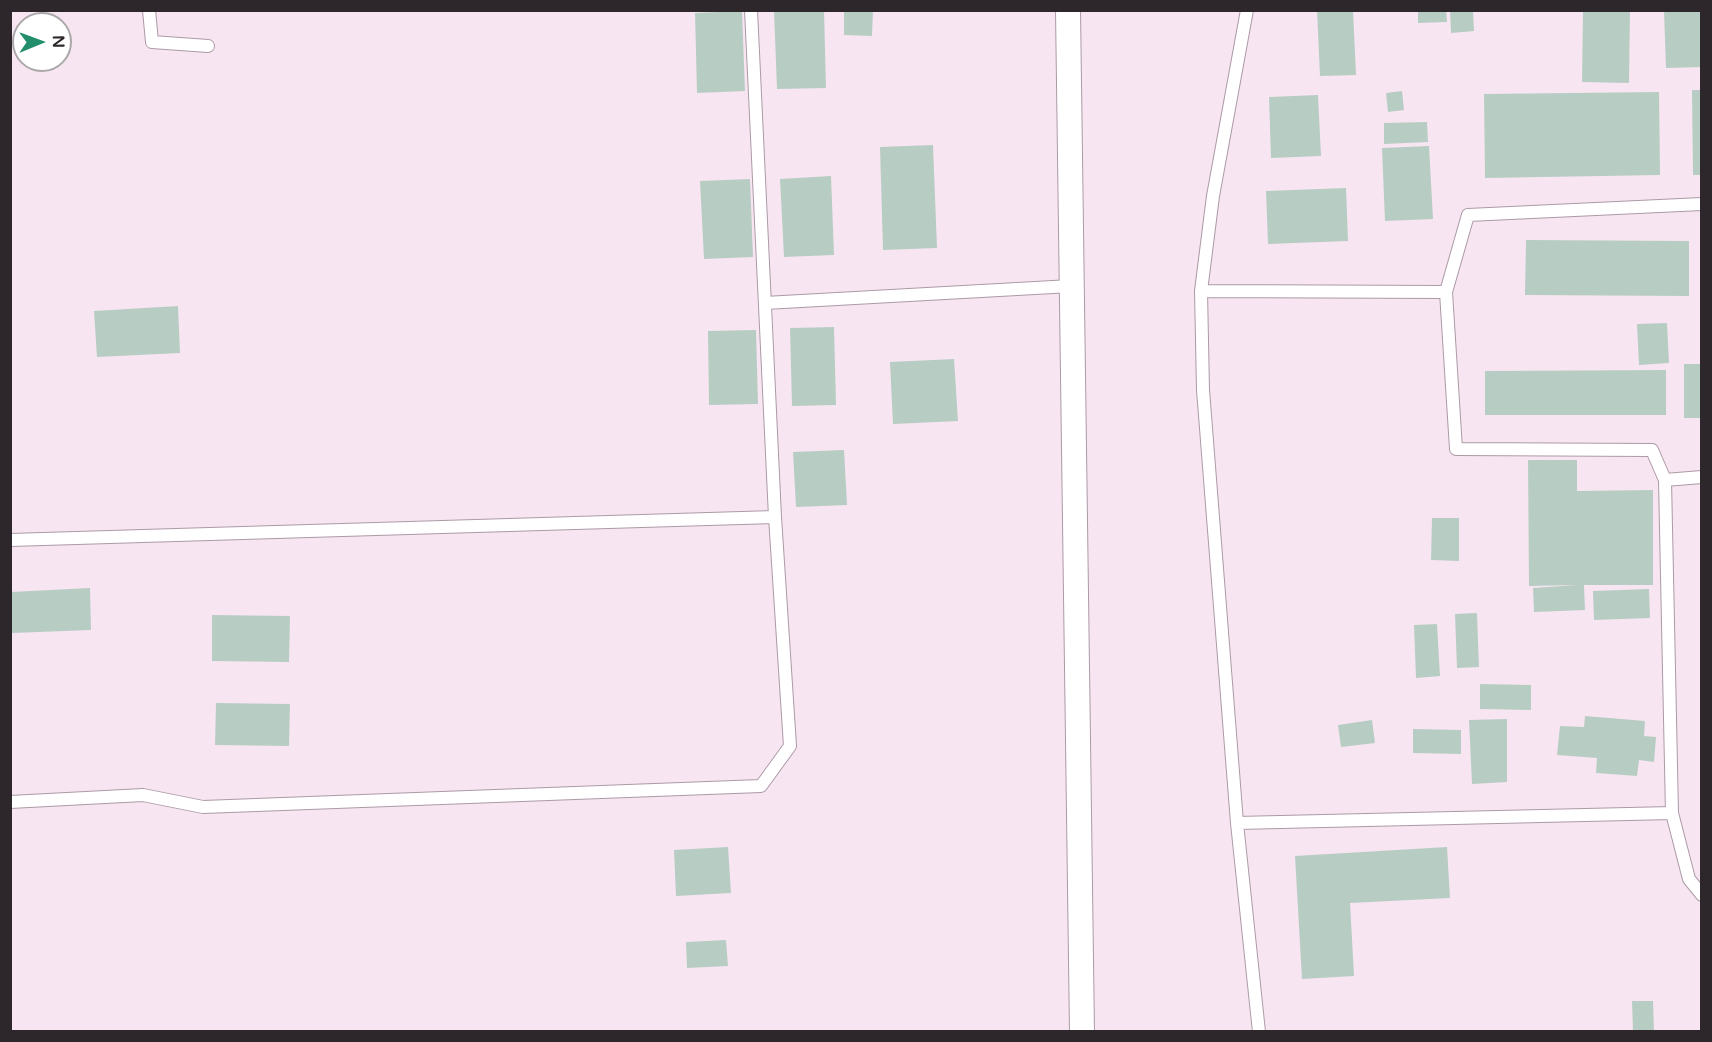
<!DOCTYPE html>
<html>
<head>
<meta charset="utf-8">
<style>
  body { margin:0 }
  #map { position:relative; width:1712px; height:1042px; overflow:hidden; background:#f8e5f2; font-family:"Varela Round",sans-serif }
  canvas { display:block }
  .frame { position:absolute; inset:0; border:12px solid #2d262b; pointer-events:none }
  .north { position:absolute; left:12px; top:12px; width:60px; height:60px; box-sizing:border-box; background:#fff; border:2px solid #aba8aa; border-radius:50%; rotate:89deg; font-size:16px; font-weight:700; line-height:24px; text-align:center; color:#2d262b }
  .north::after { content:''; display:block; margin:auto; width:21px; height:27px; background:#238e6c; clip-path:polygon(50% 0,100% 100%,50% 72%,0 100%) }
</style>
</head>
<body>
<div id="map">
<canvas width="1712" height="1042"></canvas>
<div class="frame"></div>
<div class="north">N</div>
</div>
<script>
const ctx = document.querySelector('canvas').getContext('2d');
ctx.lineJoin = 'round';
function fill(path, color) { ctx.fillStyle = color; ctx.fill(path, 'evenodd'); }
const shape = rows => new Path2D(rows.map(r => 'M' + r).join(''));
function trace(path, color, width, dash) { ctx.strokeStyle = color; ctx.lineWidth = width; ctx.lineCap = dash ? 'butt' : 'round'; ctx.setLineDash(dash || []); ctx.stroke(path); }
const building = shape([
  [824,10,826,88,777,89,774,11],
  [844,10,873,10,872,36,844,35],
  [1317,10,1353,10,1356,75,1320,76],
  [1418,10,1446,10,1447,22,1418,23],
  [1450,10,1473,10,1474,31,1451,33],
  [1583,10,1630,10,1629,83,1582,82],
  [1702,10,1702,67,1666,68,1664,11],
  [742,11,745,91,697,93,695,13],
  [1692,90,1702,90,1702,175,1693,175],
  [1402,91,1404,110,1388,112,1386,93],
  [1659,92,1660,175,1485,178,1484,94],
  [1318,95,1321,156,1271,158,1269,97],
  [1427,122,1428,142,1384,144,1384,123],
  [933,145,937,248,883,250,880,147],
  [1429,146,1433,219,1385,221,1382,148],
  [831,176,834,255,784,257,780,179],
  [750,179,753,257,704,259,700,181],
  [1346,188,1348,241,1268,244,1266,191],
  [1526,240,1689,241,1689,296,1525,295],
  [178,306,180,353,97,357,94,311],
  [1667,323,1669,363,1639,365,1637,324],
  [834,327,836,405,792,406,790,328],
  [756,330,758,404,709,405,708,331],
  [954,359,958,421,893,424,890,362],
  [1684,364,1702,364,1702,418,1684,418],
  [1666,370,1666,415,1485,415,1485,371],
  [844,450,847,505,796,507,793,452],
  [1528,460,1577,460,1577,491,1653,490,1653,585,1584,585,1585,610,1534,612,1533,588,1577,585,1529,586],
  [1432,518,1459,518,1459,561,1431,560],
  [90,588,91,630,12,633,11,592],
  [1649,589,1650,618,1594,620,1593,591],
  [1477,613,1479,667,1457,668,1455,614],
  [212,615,290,616,289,662,212,661],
  [1437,624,1440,676,1416,678,1414,625],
  [1480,684,1531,685,1531,710,1480,709],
  [216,703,290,704,289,746,215,745],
  [1585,716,1645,721,1644,736,1656,737,1654,762,1639,760,1637,776,1596,773,1597,758,1557,755,1560,726,1584,727],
  [1507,719,1507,782,1472,784,1469,720],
  [1372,720,1375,743,1341,747,1338,725],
  [1413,729,1461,730,1461,754,1413,753],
  [728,847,731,893,676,896,674,850],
  [1447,847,1450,898,1350,903,1354,976,1302,979,1295,856],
  [726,940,728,966,687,968,686,942],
  [1632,1001,1653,1001,1654,1032,1633,1032]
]);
const service = shape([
  [149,10,152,42,208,46],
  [1247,10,1213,196,1201,291,1203,390,1237,823,1259,1032],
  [1702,204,1468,215,1446,292,1456,449,1652,450,1665,480,1702,477],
  [1201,291,1446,292],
  [765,303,1071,286],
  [1665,480,1672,813,1689,879,1702,895],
  [10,540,775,517],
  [10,802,143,795,203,807,761,786,790,746,775,517,751,10],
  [1237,823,1672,813]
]);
const minor = shape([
  [1068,10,1082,1032]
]);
fill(building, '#b7cdc3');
trace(service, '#ac9aa6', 14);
trace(minor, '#ac9aa6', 26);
trace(service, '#fff', 12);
trace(minor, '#fff', 24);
</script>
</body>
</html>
